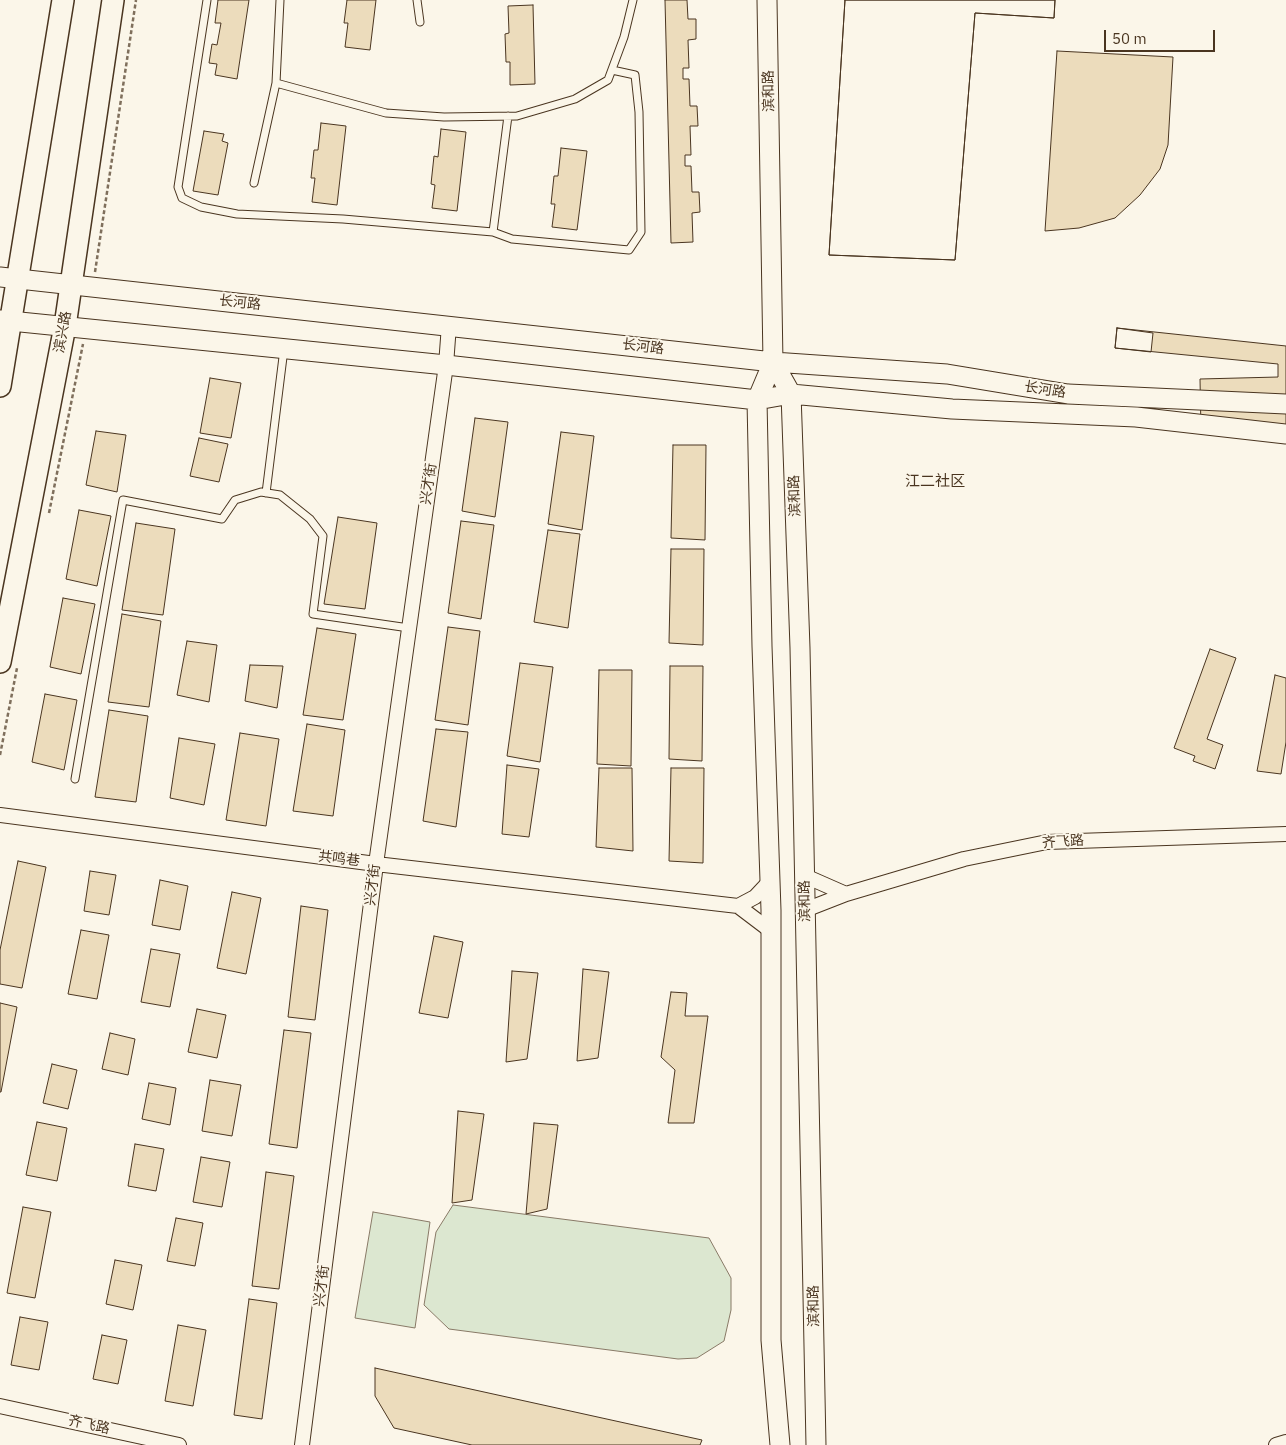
<!DOCTYPE html>
<html>
<head>
<meta charset="utf-8">
<style>
  body { margin:0 }
  #map { position:relative; width:1286px; height:1445px; overflow:hidden; background:#fbf6e9; font-family:"IBM Plex Sans",sans-serif }
  canvas { display:block }
  .scale { position:absolute; left:1104px; top:30px; width:111px; height:22px; box-sizing:border-box; border:2px solid #4a3520; border-top:0; padding-left:6px; font-size:15px; line-height:18px; white-space:nowrap; color:#4a3520; -webkit-text-stroke:4px #fbf6e9; paint-order:stroke }
</style>
</head>
<body>
<div id="map">
<canvas width="1286" height="1445"></canvas>
<div class="scale">50 m</div>
</div>
<script>
const ctx = document.querySelector('canvas').getContext('2d');
ctx.lineJoin = 'round';
function fill(path, color) { ctx.fillStyle = color; ctx.fill(path, 'evenodd'); }
const shape = rows => new Path2D(rows.map(r => 'M' + r).join(''));
function trace(path, color, width, dash) { ctx.strokeStyle = color; ctx.lineWidth = width; ctx.lineCap = dash ? 'butt' : 'round'; ctx.setLineDash(dash || []); ctx.stroke(path); }
function label(font, color, halo, rows, align = 'center') {
  ctx.font = font + ' "IBM Plex Sans","Noto Sans SC",sans-serif'; ctx.lineWidth = 4; ctx.setLineDash([]); ctx.textBaseline = 'middle'; ctx.strokeStyle = halo; ctx.fillStyle = color; for (const [text, x, y, turn = 0] of rows) {
    ctx.save(); ctx.translate(x, y); ctx.rotate((+turn || 0) * Math.PI / 180); ctx.textAlign = isNaN(turn) ? turn : align; if (halo) ctx.strokeText(text, 0, 0); ctx.fillText(text, 0, 0); ctx.restore();
  }
}
const green = shape([
  [453,1205,709,1238,731,1278,731,1310,724,1341,697,1358,678,1359,449,1329,424,1305,436,1232,453,1205],
  [373,1212,430,1222,415,1328,355,1318,373,1212]
]);
const building = shape([
  [218,0,249,0,237,79,215,75,217,64,209,63,212,44,217,45,221,23,215,23,218,0],
  [347,0,376,0,370,50,345,47,348,23,344,23,347,0],
  [665,0,687,0,688,19,696,19,696,39,688,40,689,68,683,68,683,79,689,79,690,106,697,106,698,126,690,126,691,155,685,155,685,166,691,166,692,192,699,192,700,212,692,213,693,242,671,243,665,0],
  [845,0,1055,0,1054,18,975,13,955,260,829,255,845,0],
  [845,0,1055,0,1054,18,975,13,955,260,829,255,845,0],
  [533,5,535,84,510,85,510,62,506,62,505,34,509,33,508,6,533,5],
  [1057,51,1173,57,1168,145,1160,169,1140,195,1115,218,1079,228,1045,231,1057,51],
  [321,123,346,126,337,205,312,202,315,178,311,178,314,150,318,150,321,123],
  [441,129,466,132,457,211,432,208,435,185,431,184,434,156,438,157,441,129],
  [204,131,224,134,222,141,228,143,218,195,193,191,204,131],
  [561,148,587,151,577,230,552,227,555,204,551,204,554,176,558,176,561,148],
  [1117,328,1286,346,1286,432,1201,431,1200,379,1278,377,1278,364,1115,348,1117,328],
  [1117,328,1153,333,1151,352,1115,348,1117,328],
  [210,378,241,383,231,438,200,433,210,378],
  [475,418,508,422,495,517,462,511,475,418],
  [96,431,126,435,117,492,86,485,96,431],
  [561,432,594,436,582,530,548,524,561,432],
  [199,438,228,444,219,482,190,476,199,438],
  [673,445,706,445,705,540,671,538,673,445],
  [79,510,111,516,97,586,66,579,79,510],
  [338,517,377,523,365,609,324,604,338,517],
  [461,521,494,525,481,619,448,613,461,521],
  [136,523,175,529,163,615,122,610,136,523],
  [548,530,580,534,568,628,534,622,548,530],
  [671,549,704,549,703,645,669,643,671,549],
  [63,598,95,604,81,674,50,667,63,598],
  [122,614,161,621,149,707,108,702,122,614],
  [448,627,480,631,468,725,435,720,448,627],
  [317,628,356,634,343,720,303,715,317,628],
  [187,641,217,645,209,702,177,695,187,641],
  [1210,649,1236,658,1207,739,1223,745,1215,769,1193,761,1195,756,1174,748,1210,649],
  [520,663,553,667,540,762,507,756,520,663],
  [250,665,283,666,277,708,245,701,250,665],
  [670,666,703,666,702,761,669,759,670,666],
  [599,670,632,670,631,766,597,764,599,670],
  [1275,675,1286,678,1286,742,1281,774,1257,771,1275,675],
  [45,694,77,700,64,770,32,762,45,694],
  [109,710,148,716,136,802,95,797,109,710],
  [307,724,345,730,333,816,293,811,307,724],
  [436,729,468,732,456,827,423,821,436,729],
  [240,733,279,739,266,826,226,820,240,733],
  [179,738,215,744,204,805,170,798,179,738],
  [507,765,539,769,529,837,502,834,507,765],
  [599,768,632,768,633,851,596,847,599,768],
  [671,768,704,768,703,863,669,861,671,768],
  [18,861,46,867,22,988,0,984,0,950,18,861],
  [90,871,116,875,109,915,84,911,90,871],
  [160,880,188,886,180,930,152,925,160,880],
  [232,892,261,898,246,974,217,968,232,892],
  [301,906,328,910,315,1020,288,1017,301,906],
  [81,930,109,935,97,999,68,994,81,930],
  [434,936,463,942,448,1018,419,1013,434,936],
  [151,949,180,954,170,1007,141,1002,151,949],
  [583,969,609,972,598,1058,577,1061,583,969],
  [512,971,538,973,527,1059,506,1062,512,971],
  [671,992,687,993,685,1016,708,1016,694,1123,668,1123,675,1070,661,1057,671,992],
  [0,1003,17,1007,1,1092,0,1092,0,1003],
  [197,1009,226,1015,217,1058,188,1052,197,1009],
  [284,1030,311,1033,297,1148,269,1144,284,1030],
  [110,1033,135,1039,128,1075,102,1069,110,1033],
  [52,1064,77,1070,68,1109,43,1103,52,1064],
  [210,1080,241,1085,232,1136,202,1131,210,1080],
  [149,1083,176,1088,170,1125,142,1119,149,1083],
  [458,1111,484,1114,472,1200,452,1203,458,1111],
  [37,1122,67,1128,57,1181,26,1175,37,1122],
  [534,1123,558,1125,547,1209,526,1214,534,1123],
  [135,1144,164,1149,156,1191,128,1186,135,1144],
  [201,1157,230,1162,222,1207,193,1202,201,1157],
  [266,1172,294,1176,279,1289,252,1286,266,1172],
  [23,1207,51,1212,35,1298,7,1293,23,1207],
  [176,1218,203,1223,195,1266,167,1261,176,1218],
  [115,1260,142,1265,133,1310,106,1304,115,1260],
  [249,1299,277,1303,262,1419,234,1415,249,1299],
  [20,1317,48,1322,39,1370,11,1365,20,1317],
  [178,1325,206,1330,193,1406,165,1401,178,1325],
  [102,1335,127,1340,118,1384,93,1379,102,1335],
  [375,1368,702,1440,700,1445,472,1445,394,1428,375,1396,375,1368]
]);
const path = shape([
  [95,272,136,0],
  [49,513,83,344],
  [0,755,17,668]
]);
const service = shape([
  [207,0,178,187,182,198,201,207,237,214,343,219,493,232,512,239,629,250,641,232,639,112,635,75,612,70],
  [417,0,420,22],
  [276,83,386,113,444,117,517,116,575,99,608,80,624,37,633,0],
  [254,183,276,83,280,0],
  [493,232,508,116],
  [266,493,284,349],
  [75,779,123,500,222,519,235,500,261,492,280,495,310,519,323,536,313,614,409,628]
]);
const minor = shape([
  [0,815,376,864,738,906,771,931],
  [805,876,846,894],
  [738,906,755,897,770,881],
  [805,910,846,894,964,859,1047,842,1286,834],
  [0,1406,179,1445],
  [302,1445,376,864,446,365,449,325],
  [1276,1445,1286,1442]
]);
const secondary = shape([
  [767,0,773,362,757,400,762,646,771,910,771,1340,780,1445],
  [0,277,773,362,947,374,1068,394,1286,404],
  [0,320,446,365,757,400,791,394,952,409,1136,417,1286,434],
  [773,362,791,394,800,648,816,1445]
]);
const primary = shape([
  [0,386,63,0],
  [0,662,65,326,113,0]
]);
const streetNames = [
  ["滨和路",769,91,-91],
  ["长河路",240,303,6],
  ["滨兴路",63,332,-80],
  ["长河路",643,347,7],
  ["长河路",1045,390,9],
  ["兴才街",429,484,-82],
  ["滨和路",795,496,-92],
  ["齐飞路",1063,842,-4],
  ["共鸣巷",339,859,7],
  ["兴才街",373,885,-83],
  ["滨和路",805,901,-91],
  ["兴才街",322,1286,-83],
  ["滨和路",814,1306,-91],
  ["齐飞路",89,1425,12]
];
const neighbourhoodNames = [
  ["江二社区",935,482]
];
fill(green, '#dce7d0');
trace(green, '#887966', 1);
fill(building, '#ecdcbc');
trace(building, '#4a3520', 1);
trace(service, '#4a3520', 9);
trace(minor, '#4a3520', 16);
trace(secondary, '#4a3520', 21);
trace(primary, '#4a3520', 24);
trace(path, '#7f6f5c', 2.5, [4, 2.5]);
trace(service, '#fbf6e9', 7);
trace(minor, '#fbf6e9', 14);
trace(secondary, '#fbf6e9', 19);
trace(primary, '#fbf6e9', 21);
label('14px', '#4a3520', '#fbf6e9', streetNames);
label('15px', '#4a3520', '#fbf6e9', neighbourhoodNames);
</script>
</body>
</html>
